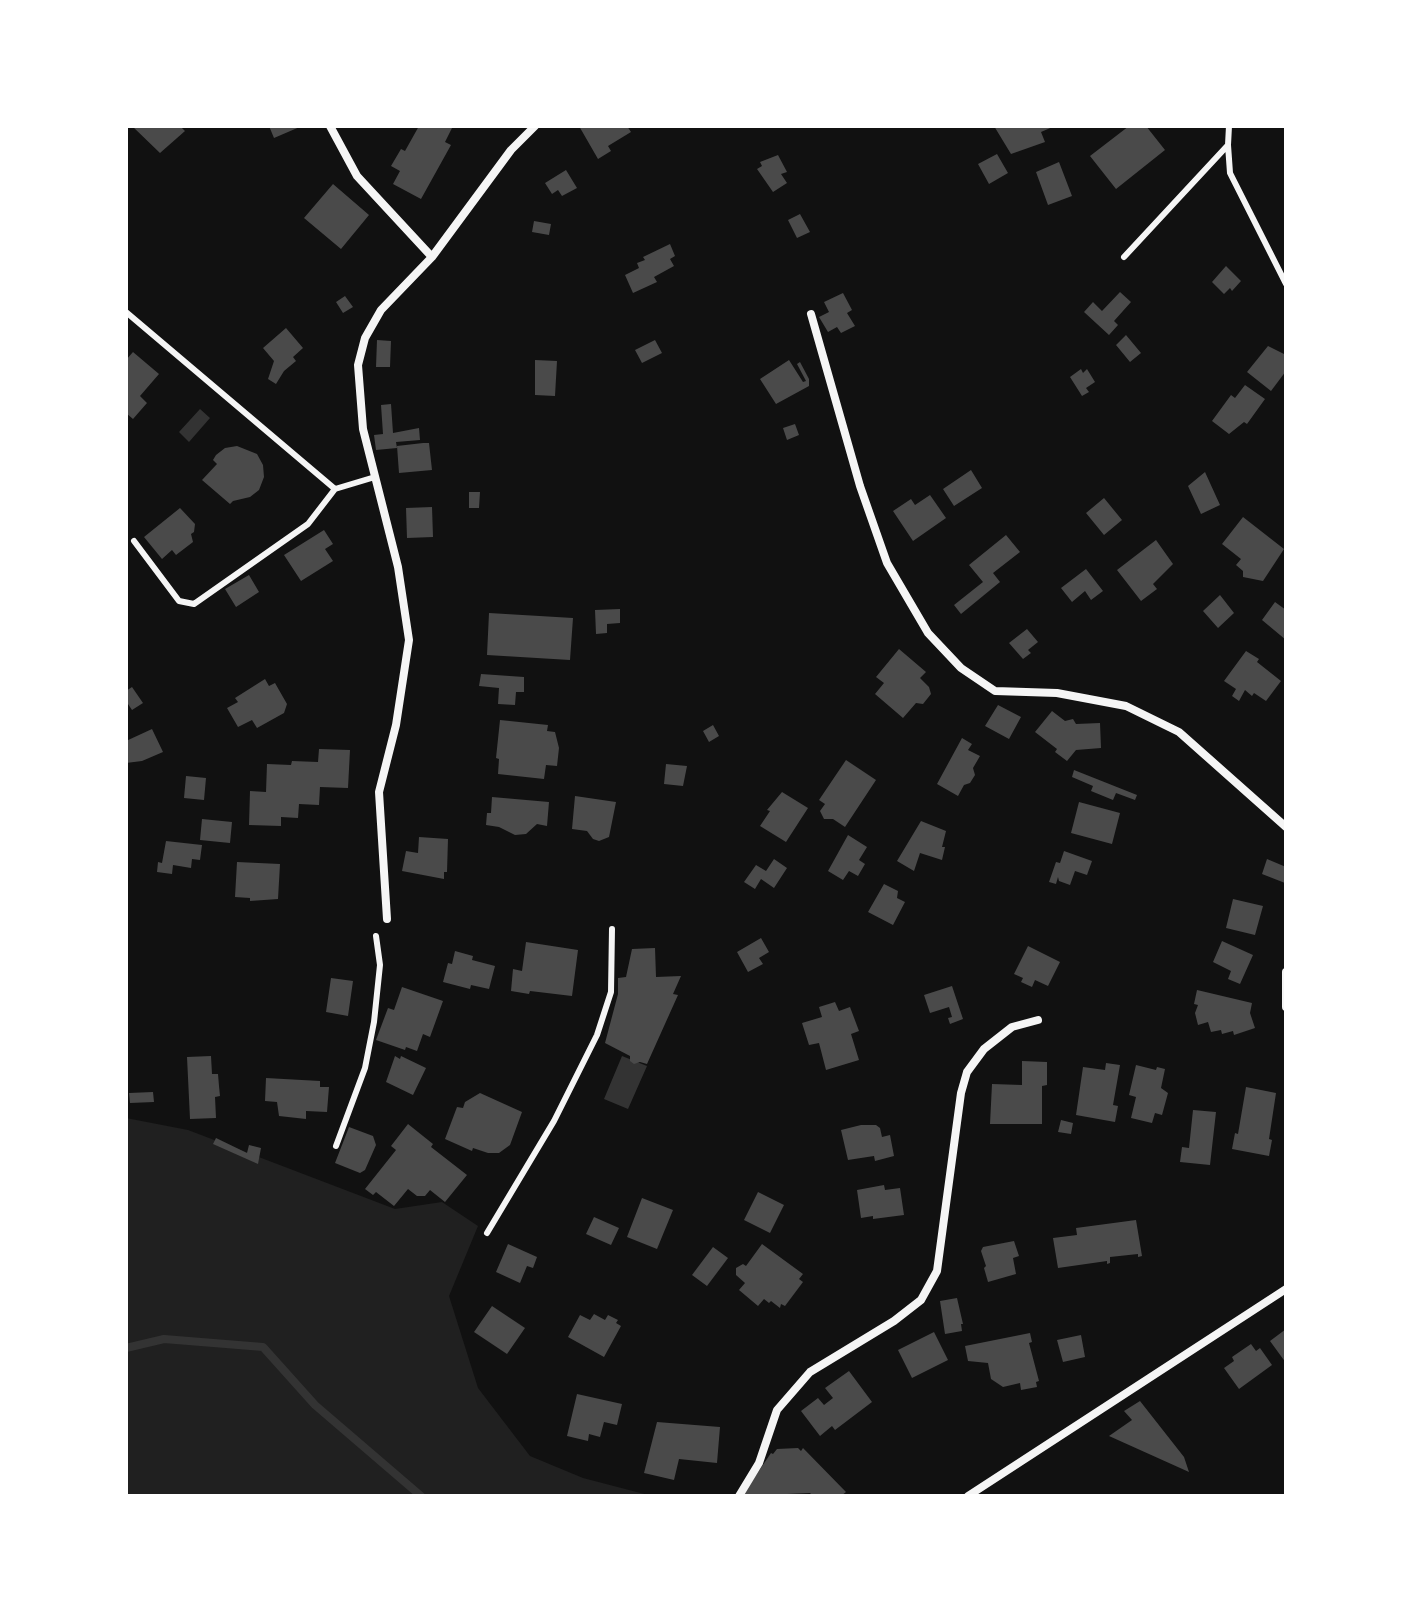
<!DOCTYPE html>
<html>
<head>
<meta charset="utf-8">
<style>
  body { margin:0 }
  #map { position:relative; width:1412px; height:1622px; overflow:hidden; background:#111; font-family:"Libre Baskerville",serif }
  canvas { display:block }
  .frame { position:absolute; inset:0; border:128px solid #fff; pointer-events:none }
</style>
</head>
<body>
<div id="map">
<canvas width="1412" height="1622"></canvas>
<div class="frame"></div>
</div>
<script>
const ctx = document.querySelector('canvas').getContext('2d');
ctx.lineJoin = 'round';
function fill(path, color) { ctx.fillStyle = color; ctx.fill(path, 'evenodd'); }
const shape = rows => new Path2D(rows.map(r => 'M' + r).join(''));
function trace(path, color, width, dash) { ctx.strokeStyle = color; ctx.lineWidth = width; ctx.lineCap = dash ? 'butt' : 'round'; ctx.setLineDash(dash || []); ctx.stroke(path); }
const green = shape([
  [126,1118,188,1130,395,1209,442,1202,478,1226,449,1296,478,1388,530,1456,583,1478,652,1496,126,1496]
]);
const water = shape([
  [200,409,210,418,189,442,179,432],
  [622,1056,647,1066,628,1109,604,1099]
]);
const stream = shape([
  [126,1348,164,1339,263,1347,315,1405,421,1496]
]);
const building = shape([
  [132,126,180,126,185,131,160,153],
  [269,126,302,126,274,138],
  [419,126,453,126,445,142,451,145,421,199,393,184,400,171,391,166,401,149,405,151],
  [579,126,627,126,631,132,608,146,611,151,598,159],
  [994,126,1055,126,1041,132,1045,142,1011,154],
  [1129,126,1146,126,1165,150,1116,189,1090,156],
  [997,154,1008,173,989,184,978,164],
  [778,155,787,172,781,174,787,183,773,192,757,169,762,166,760,162],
  [1059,162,1072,196,1048,205,1036,172],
  [566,170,577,188,562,196,558,190,552,194,545,183],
  [333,184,369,215,341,249,304,218],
  [800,214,810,232,797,238,788,220],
  [534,221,551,224,549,235,532,232],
  [670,244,675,256,670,259,674,266,654,277,657,282,633,293,625,275,639,268,637,263,645,260,643,257],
  [1226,266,1241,281,1232,291,1230,288,1224,294,1212,282],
  [1120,292,1131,302,1114,321,1118,325,1109,335,1084,312,1093,302,1102,311],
  [843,293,852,310,847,313,855,326,841,333,837,327,828,332,819,317,829,312,824,302],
  [345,296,353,307,343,313,336,302],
  [286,328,303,348,293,357,296,361,284,371,276,384,268,379,274,361,263,348],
  [1126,335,1141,353,1130,362,1116,345],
  [377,340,391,341,390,367,376,367],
  [655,340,662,353,642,363,635,350],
  [1268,346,1286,355,1286,371,1271,391,1247,372],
  [133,352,159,374,140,396,147,403,133,419,126,413,126,360],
  [535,360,557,361,555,396,535,395],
  [789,360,803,382,806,381,797,364,800,362,809,379,809,386,776,404,760,379],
  [1081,369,1083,373,1087,369,1095,382,1086,388,1089,392,1082,396,1070,377],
  [1245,385,1265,399,1247,424,1244,422,1229,434,1212,421,1231,395,1235,398],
  [391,404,393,433,419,428,420,440,396,442,397,448,376,450,374,435,383,434,381,405],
  [795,424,799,435,787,440,783,428],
  [423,443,429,443,432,470,399,473,397,446],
  [237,446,257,454,263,465,264,477,259,490,250,497,233,501,230,504,202,480,217,464,213,460,216,455,225,448],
  [971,470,982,488,954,506,943,489],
  [1205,472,1220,505,1201,514,1188,486],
  [469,492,480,492,479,508,469,508],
  [930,495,946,518,913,541,893,511,911,499,915,505],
  [1104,498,1122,520,1104,535,1086,513],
  [432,507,433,537,407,538,406,508],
  [180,508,195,524,194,532,191,534,193,542,176,555,172,550,162,559,144,537],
  [1243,517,1284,549,1263,581,1243,577,1243,571,1236,565,1241,559,1222,544],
  [324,530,333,544,325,549,333,561,301,581,284,555],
  [1006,535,1020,552,993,573,1000,582,961,614,954,605,983,582,969,565],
  [1156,540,1173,564,1153,584,1157,589,1141,601,1117,570],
  [1086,569,1103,591,1091,600,1085,591,1072,602,1061,588],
  [249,575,259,592,236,607,225,589],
  [1220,595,1234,613,1218,628,1203,611],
  [1275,602,1286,610,1286,640,1262,620],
  [620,609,620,623,607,624,607,633,596,634,595,610],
  [489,613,573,618,570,660,487,655],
  [1027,629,1038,642,1028,650,1031,653,1023,659,1009,643],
  [899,649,926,672,920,678,929,687,931,694,923,704,916,703,903,718,875,694,884,683,876,677],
  [1246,651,1259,659,1257,662,1281,681,1266,701,1254,693,1252,696,1245,690,1239,701,1232,696,1236,689,1224,681],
  [481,674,524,677,524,692,516,692,515,705,498,704,499,688,479,686],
  [265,679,269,686,275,683,287,704,284,713,257,728,252,720,238,727,227,708,238,702,235,698],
  [132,687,143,703,132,710,126,701,126,691],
  [998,705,1021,717,1009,739,985,726],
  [1052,711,1065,721,1073,719,1076,724,1100,723,1101,748,1076,750,1067,761,1055,752,1057,749,1035,732],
  [500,720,548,725,547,731,555,732,559,748,557,766,546,765,544,779,498,774,499,759,496,758],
  [713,725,719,736,709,742,703,731],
  [152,729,163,752,142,761,126,763,126,741],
  [962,738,972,744,968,750,980,756,973,768,975,775,970,783,964,785,958,796,937,784],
  [319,749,350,750,348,788,320,787,319,805,299,804,298,818,281,817,281,826,249,825,250,791,266,792,267,764,291,765,292,761,318,762],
  [846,760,876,780,845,827,833,819,824,819,820,811,825,804,819,800],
  [666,764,687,766,683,786,664,784],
  [1074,770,1137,795,1135,800,1116,793,1113,800,1091,791,1093,786,1072,777],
  [186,776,206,778,204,800,184,798],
  [782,792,808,808,786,842,760,826,770,811,767,810],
  [575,796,616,802,609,837,599,841,593,839,587,831,572,829],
  [492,797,549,802,547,826,537,824,526,834,515,835,499,827,486,825,487,813,491,813],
  [1079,802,1120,813,1112,844,1071,833],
  [202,819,232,822,230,843,200,840],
  [921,821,946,831,942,847,945,847,942,860,920,853,914,871,897,861],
  [848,835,867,847,859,860,865,864,858,876,849,871,843,880,828,871],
  [419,837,448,839,447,872,444,872,444,879,402,871,406,851,418,853],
  [166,841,202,845,200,860,192,859,191,868,173,865,172,874,157,872,158,862,162,863],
  [1064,851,1092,861,1087,875,1075,871,1070,885,1059,881,1058,877,1056,884,1049,882,1056,862,1060,863],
  [774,859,787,868,774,888,761,879,755,889,744,882,756,865,766,871],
  [1267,859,1286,867,1285,883,1262,874],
  [237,862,280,864,278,899,250,901,250,898,235,897],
  [884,884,898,891,897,898,905,902,893,925,868,912],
  [1233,899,1263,906,1255,935,1226,928],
  [761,938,769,952,759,958,763,964,748,972,737,952],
  [1222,941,1253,955,1240,984,1228,979,1231,971,1213,962],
  [526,942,578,950,572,996,530,991,529,994,511,991,513,969,522,971],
  [1028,946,1060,962,1048,986,1035,980,1032,987,1021,982,1023,978,1014,974],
  [655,948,656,977,681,976,673,994,678,995,647,1064,640,1062,634,1064,630,1061,630,1056,605,1043,618,994,618,978,626,977,632,949],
  [455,951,473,956,472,960,495,966,489,989,471,985,470,989,443,982,448,963,452,964],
  [331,978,353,981,348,1016,326,1012],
  [952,986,963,1019,950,1024,948,1018,952,1017,949,1007,930,1013,924,995],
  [402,987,443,1001,430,1037,423,1034,417,1051,406,1047,405,1050,376,1040,388,1008,394,1010],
  [1197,990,1252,1003,1250,1013,1255,1028,1234,1035,1233,1031,1222,1034,1221,1030,1211,1032,1208,1022,1198,1025,1195,1013,1198,1005,1194,1004],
  [835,1002,839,1011,850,1007,859,1031,851,1034,859,1060,826,1070,819,1043,809,1045,802,1023,822,1017,819,1007],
  [211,1056,212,1074,218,1074,219,1086,220,1096,215,1097,216,1118,190,1119,187,1057],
  [395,1056,400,1059,401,1056,426,1068,413,1095,386,1082],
  [1022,1061,1047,1062,1047,1085,1042,1086,1042,1124,990,1124,992,1084,1022,1085],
  [1106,1063,1120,1065,1113,1105,1118,1106,1115,1122,1076,1115,1083,1067,1105,1070],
  [1136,1065,1156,1070,1157,1067,1165,1069,1161,1088,1168,1093,1162,1115,1155,1113,1152,1123,1131,1118,1136,1097,1129,1095],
  [266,1078,320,1081,320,1087,329,1087,327,1112,306,1111,306,1119,279,1116,277,1102,265,1101],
  [1246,1087,1276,1093,1269,1139,1272,1140,1269,1156,1232,1149,1235,1133,1238,1134],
  [153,1092,154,1102,130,1103,129,1093],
  [480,1093,522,1112,510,1145,499,1153,488,1153,473,1148,472,1151,445,1139,457,1107,463,1108,465,1102],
  [1193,1110,1216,1112,1210,1165,1180,1162,1182,1147,1189,1148],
  [1061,1120,1073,1123,1071,1134,1058,1132],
  [408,1124,433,1144,431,1147,467,1175,445,1202,430,1190,425,1196,417,1196,408,1189,394,1206,376,1192,373,1195,365,1189,396,1150,391,1146],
  [861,1125,876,1125,880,1128,882,1137,890,1135,894,1156,875,1161,874,1156,848,1160,841,1130],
  [349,1127,373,1136,376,1145,365,1170,360,1173,335,1163],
  [216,1138,247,1153,249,1145,261,1148,258,1164,213,1144],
  [884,1185,885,1190,900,1188,904,1215,873,1219,873,1216,861,1218,857,1190],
  [758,1192,784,1205,770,1233,744,1220],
  [642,1198,673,1210,657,1249,627,1237],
  [594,1217,619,1228,611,1245,586,1234],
  [1136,1220,1142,1256,1138,1257,1138,1254,1110,1257,1110,1263,1107,1264,1107,1261,1058,1268,1053,1238,1077,1235,1076,1228],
  [1014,1241,1019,1256,1013,1258,1016,1274,988,1282,984,1268,986,1266,981,1251,983,1247],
  [508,1244,537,1257,533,1268,527,1266,520,1283,496,1272],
  [762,1244,803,1274,799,1279,803,1282,785,1306,781,1304,780,1308,771,1301,769,1303,764,1299,758,1306,739,1290,745,1283,736,1275,736,1268,743,1264,746,1266],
  [713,1247,728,1258,707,1286,692,1275],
  [957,1298,963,1324,961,1324,962,1331,945,1334,940,1301],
  [492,1306,525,1328,507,1354,474,1332],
  [594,1314,605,1320,608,1315,618,1320,616,1323,621,1326,604,1357,568,1337,580,1315,590,1320],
  [1286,1329,1286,1363,1270,1341],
  [934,1332,948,1360,912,1378,898,1350],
  [1030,1333,1032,1342,1029,1343,1039,1381,1036,1382,1037,1387,1021,1390,1020,1383,1003,1387,991,1379,988,1363,968,1361,965,1346],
  [1081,1335,1085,1357,1063,1362,1057,1340],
  [1251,1344,1256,1351,1260,1348,1272,1365,1239,1389,1224,1368,1234,1361,1232,1357],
  [849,1371,872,1402,835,1430,832,1426,820,1436,801,1411,818,1398,824,1405,833,1398,825,1388],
  [577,1394,622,1404,617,1425,604,1422,600,1437,589,1434,588,1441,567,1436],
  [1140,1401,1184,1457,1189,1472,1109,1436,1132,1420,1124,1411],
  [657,1422,720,1427,717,1463,679,1459,674,1480,644,1473],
  [798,1448,801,1451,803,1448,846,1492,841,1496,813,1496,810,1493,742,1496,771,1453,773,1454,777,1449]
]);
const service = shape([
  [1228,145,1230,173,1286,284],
  [1124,257,1228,145,1229,126],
  [126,312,335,489,375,477],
  [134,541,179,601,194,604,308,524,335,489],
  [336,1146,365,1068,374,1022,380,965,376,936],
  [487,1233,554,1121,597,1035,611,992,612,929]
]);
const minor = shape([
  [330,126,357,176,432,257],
  [811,314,860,486,887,563,928,633,961,668,995,691,1057,693,1126,706,1179,732,1286,827],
  [387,919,379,792,396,725,409,640,398,567,363,429,358,365,365,338,381,310,432,257,511,150,535,126],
  [1286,972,1286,1007],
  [739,1496,759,1463,777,1410,810,1372,894,1321,921,1300,937,1271,961,1093,967,1072,984,1049,1012,1027,1038,1020],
  [968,1496,1286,1289]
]);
fill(green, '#202020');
fill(water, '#333');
trace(stream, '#333', 8);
fill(building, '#4a4a4a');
trace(service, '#f5f5f5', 6);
trace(minor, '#f5f5f5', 8);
</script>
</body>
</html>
